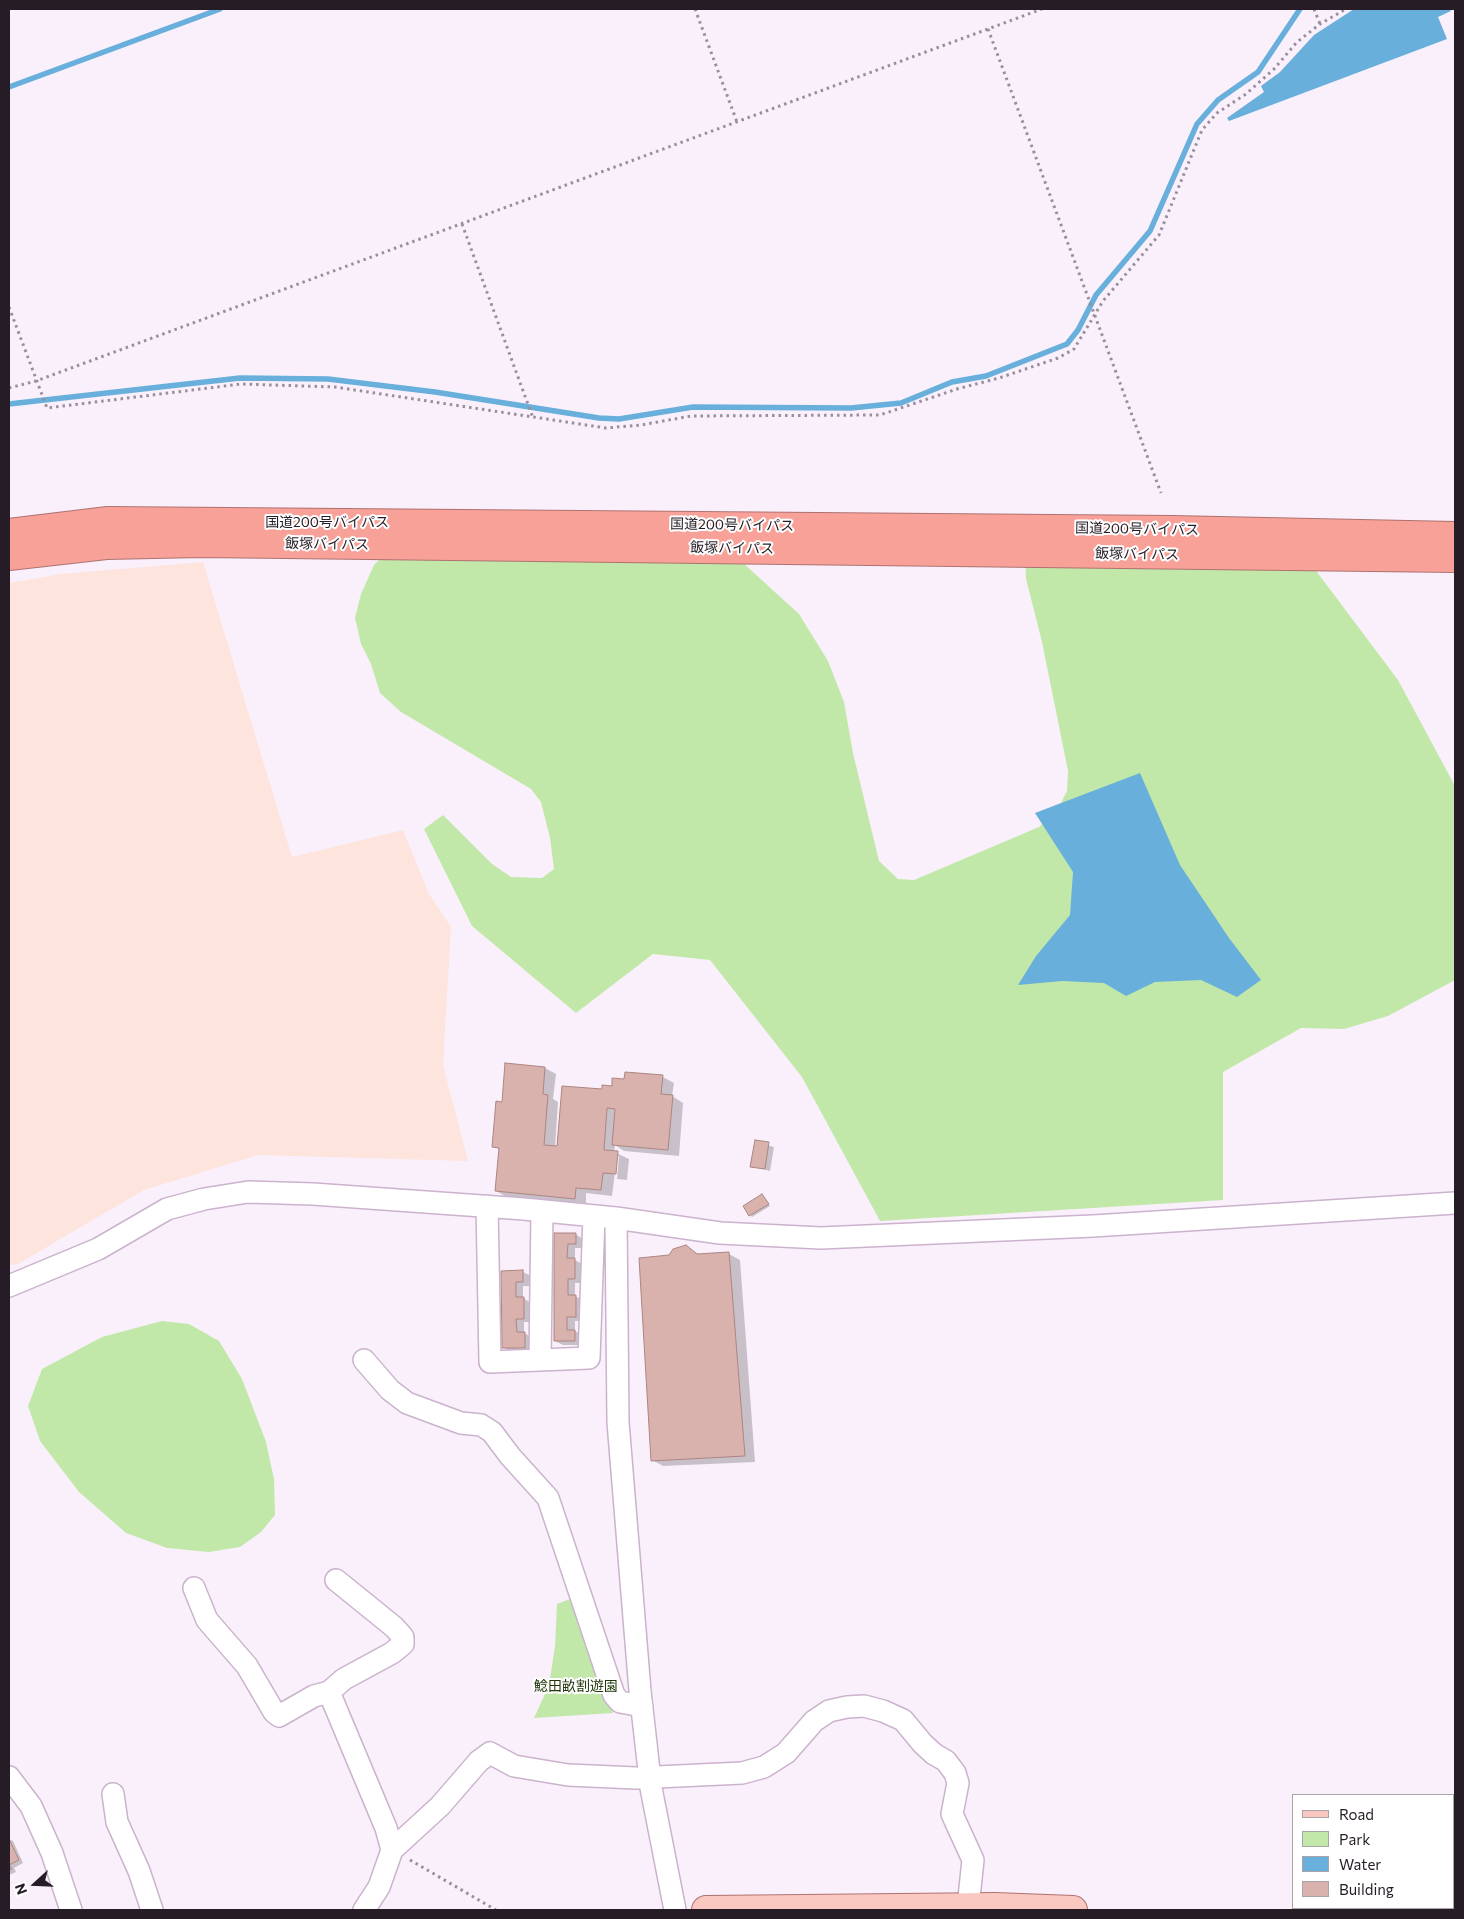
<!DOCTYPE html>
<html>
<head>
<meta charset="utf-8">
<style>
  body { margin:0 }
  #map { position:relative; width:1464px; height:1919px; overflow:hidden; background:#faf0fc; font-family:Commissioner,sans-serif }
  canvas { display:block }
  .frame { position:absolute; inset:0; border:10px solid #251c26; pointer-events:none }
  .legend { position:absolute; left:1292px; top:1794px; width:162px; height:115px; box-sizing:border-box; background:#fff; border:1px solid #a8a4a8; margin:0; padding:6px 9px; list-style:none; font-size:15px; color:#251c26 }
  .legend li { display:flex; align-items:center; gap:10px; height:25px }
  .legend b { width:25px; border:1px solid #a8a4a8 }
  .north { position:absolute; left:10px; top:1859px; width:50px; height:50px; -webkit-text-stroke:4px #fff; paint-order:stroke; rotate:250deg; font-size:14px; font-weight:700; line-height:20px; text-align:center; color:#251c26 }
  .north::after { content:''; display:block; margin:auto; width:18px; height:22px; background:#251c26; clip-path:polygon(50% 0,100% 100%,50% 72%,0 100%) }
</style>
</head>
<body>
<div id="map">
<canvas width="1464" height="1919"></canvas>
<div class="frame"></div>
<ul class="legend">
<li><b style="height:6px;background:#fbc7c1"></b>Road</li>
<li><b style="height:14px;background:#c2e8a9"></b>Park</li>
<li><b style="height:14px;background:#68afdb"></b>Water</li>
<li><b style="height:14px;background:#d9b1ad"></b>Building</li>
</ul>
<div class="north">N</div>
</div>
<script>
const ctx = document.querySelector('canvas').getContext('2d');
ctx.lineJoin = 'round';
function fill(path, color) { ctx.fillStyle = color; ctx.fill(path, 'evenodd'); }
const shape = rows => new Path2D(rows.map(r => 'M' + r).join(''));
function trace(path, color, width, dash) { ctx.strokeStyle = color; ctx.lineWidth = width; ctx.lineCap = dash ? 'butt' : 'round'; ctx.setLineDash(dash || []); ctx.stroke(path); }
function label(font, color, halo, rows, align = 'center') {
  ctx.font = font + ' Commissioner,"Noto Sans JP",sans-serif'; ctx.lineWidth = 4; ctx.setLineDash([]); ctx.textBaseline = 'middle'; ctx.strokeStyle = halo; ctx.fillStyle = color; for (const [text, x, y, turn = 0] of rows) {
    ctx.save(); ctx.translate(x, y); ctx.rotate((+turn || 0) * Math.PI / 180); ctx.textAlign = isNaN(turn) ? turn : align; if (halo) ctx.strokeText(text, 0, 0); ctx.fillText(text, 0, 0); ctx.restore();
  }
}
const industrial = shape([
  [203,562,292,857,403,830,429,894,451,927,443,1065,468,1161,258,1155,144,1190,18,1264,9,1265,9,583,61,574]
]);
const green = shape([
  [397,542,730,551,799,614,828,661,844,702,853,753,879,861,898,879,914,880,1039,827,1059,807,1067,791,1068,771,1042,642,1026,579,1025,548,1308,560,1398,680,1455,786,1455,980,1388,1016,1344,1029,1301,1028,1223,1072,1223,1200,880,1221,802,1077,710,960,653,954,576,1013,472,926,424,829,443,815,492,864,511,877,542,878,554,869,550,838,541,802,531,789,401,712,380,693,371,664,361,644,355,618,361,594,374,565],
  [162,1321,189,1324,219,1341,242,1379,266,1442,274,1479,275,1515,261,1532,240,1547,209,1552,167,1548,126,1533,79,1492,40,1441,28,1406,42,1369,102,1337],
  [575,1597,613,1713,534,1718,549,1685,555,1646,557,1604]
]);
const water = shape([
  [1354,9,1450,9,1451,11,1438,17,1447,39,1229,121,1227,118,1264,92,1261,86,1280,72,1314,35],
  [1140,773,1180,865,1229,938,1261,980,1237,997,1201,980,1155,982,1126,996,1104,983,1062,981,1018,985,1036,956,1070,915,1073,872,1035,813]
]);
const shadow = shape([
  [545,1068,556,1074,553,1099,558,1102,555,1147,558,1147,603,1091,625,1080,663,1077,674,1083,672,1096,683,1103,679,1156,624,1151,615,1145,614,1152,629,1159,627,1180,617,1179,619,1156,617,1156,612,1196,586,1193,586,1204,507,1197,496,1191,500,1150,494,1146,504,1103],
  [756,1142,774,1147,770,1171,752,1166],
  [762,1195,770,1206,752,1217,744,1206],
  [555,1234,575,1234,583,1239,583,1248,575,1248,575,1260,582,1264,583,1283,575,1283,575,1296,584,1301,584,1321,575,1321,575,1331,583,1336,583,1345,563,1345,555,1341],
  [686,1247,700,1255,729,1254,740,1260,755,1462,663,1466,652,1460,670,1256],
  [502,1272,523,1272,531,1276,531,1286,523,1286,523,1298,531,1303,531,1322,524,1322,524,1333,533,1338,533,1352,511,1352,503,1347],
  [9,1839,13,1841,23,1863,14,1868,16,1872,9,1875]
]);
const stream = shape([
  [9,87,220,9],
  [9,404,240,378,328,379,435,392,599,418,619,419,693,407,851,408,901,403,952,382,986,376,1067,344,1078,330,1096,295,1150,231,1197,124,1218,100,1258,72,1300,9]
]);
const building = shape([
  [505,1063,545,1067,543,1094,548,1095,544,1145,557,1146,562,1086,602,1089,602,1085,612,1086,612,1078,624,1079,625,1072,663,1075,661,1094,673,1095,668,1150,612,1145,615,1109,607,1108,604,1150,618,1151,616,1174,603,1173,601,1190,576,1188,575,1199,495,1191,499,1148,492,1147,496,1101,502,1102,505,1063],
  [755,1140,769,1142,765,1169,750,1167,755,1140],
  [762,1194,769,1204,749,1216,743,1206,762,1194],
  [554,1233,576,1233,576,1244,568,1244,567,1258,575,1258,575,1279,568,1279,568,1295,576,1295,576,1317,567,1317,567,1330,575,1330,575,1341,554,1341,554,1233],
  [686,1245,697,1254,729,1252,745,1456,651,1461,639,1258,669,1255,673,1249,686,1245],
  [523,1270,523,1282,516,1282,516,1297,524,1297,524,1319,516,1319,517,1332,525,1332,525,1348,502,1348,501,1271,523,1270],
  [9,1839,19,1860,9,1865,12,1869,9,1870,9,1839]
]);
const path = shape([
  [695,9,737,122],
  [1314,9,1320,24],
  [988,29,1161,493],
  [462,224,533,418],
  [9,307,47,408,241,384,335,387,606,428,641,425,691,416,880,415,957,389,999,378,1058,358,1074,349,1103,301,1159,235,1202,130,1217,113,1246,94,1274,69,1297,42,1320,24,1346,9],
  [9,388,36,381,1042,9],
  [410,1860,496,1910]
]);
const minor = shape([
  [487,1206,490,1362,589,1358,594,1216],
  [616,1218,618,1422,640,1691,651,1788,675,1910],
  [9,1286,98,1249,167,1209,204,1199,248,1192,313,1194,524,1209,616,1218,720,1233,821,1238,1093,1226,1455,1203],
  [364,1360,390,1390,407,1403,461,1423,481,1425,492,1432,510,1456,548,1498,614,1695,620,1702,642,1706],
  [540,1360,542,1211],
  [194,1588,207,1620,247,1666,274,1712,279,1716,314,1696,329,1692,386,1828,392,1850,379,1887,364,1910],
  [329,1692,344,1679,392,1653,403,1644,403,1637,394,1627,336,1580],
  [9,1777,31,1806,52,1853,71,1910],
  [113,1794,117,1822,139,1871,152,1910],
  [392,1850,440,1806,479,1761,490,1753,514,1766,568,1775,636,1778,742,1773,764,1767,786,1753,814,1721,829,1711,847,1707,864,1706,883,1711,903,1720,923,1744,934,1754,946,1761,955,1773,958,1783,952,1814,973,1860,968,1907]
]);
const major = shape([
  [706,1910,995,1907,1073,1910]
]);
const highway = shape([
  [9,533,108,521,1172,530,1455,536],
  [9,556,106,545,201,543,1455,558]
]);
const streetNames = [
  ["国道200号バイパス",327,522],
  ["国道200号バイパス",732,525,1],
  ["国道200号バイパス",1137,529,1],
  ["飯塚バイパス",327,544,1],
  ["飯塚バイパス",732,548,1],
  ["飯塚バイパス",1137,554,1]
];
const parkNames = [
  ["鯰田畝割遊園",576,1686]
];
fill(industrial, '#fde4dc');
fill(green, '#c2e8a9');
fill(water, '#68afdb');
fill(shadow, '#0003');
trace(stream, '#68afdb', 5.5);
fill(building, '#d9b1ad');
trace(building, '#ab8581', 1);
trace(minor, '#cbb2cd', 24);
trace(major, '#ae7270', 30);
trace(highway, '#ae7270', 30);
trace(path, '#988f9a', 3, [2.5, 4]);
trace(minor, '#fff', 21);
trace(major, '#fbc7c1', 28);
trace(highway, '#f8a198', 28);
label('14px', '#251c26', '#fff', streetNames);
label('14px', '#21380b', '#fff', parkNames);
</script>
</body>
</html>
